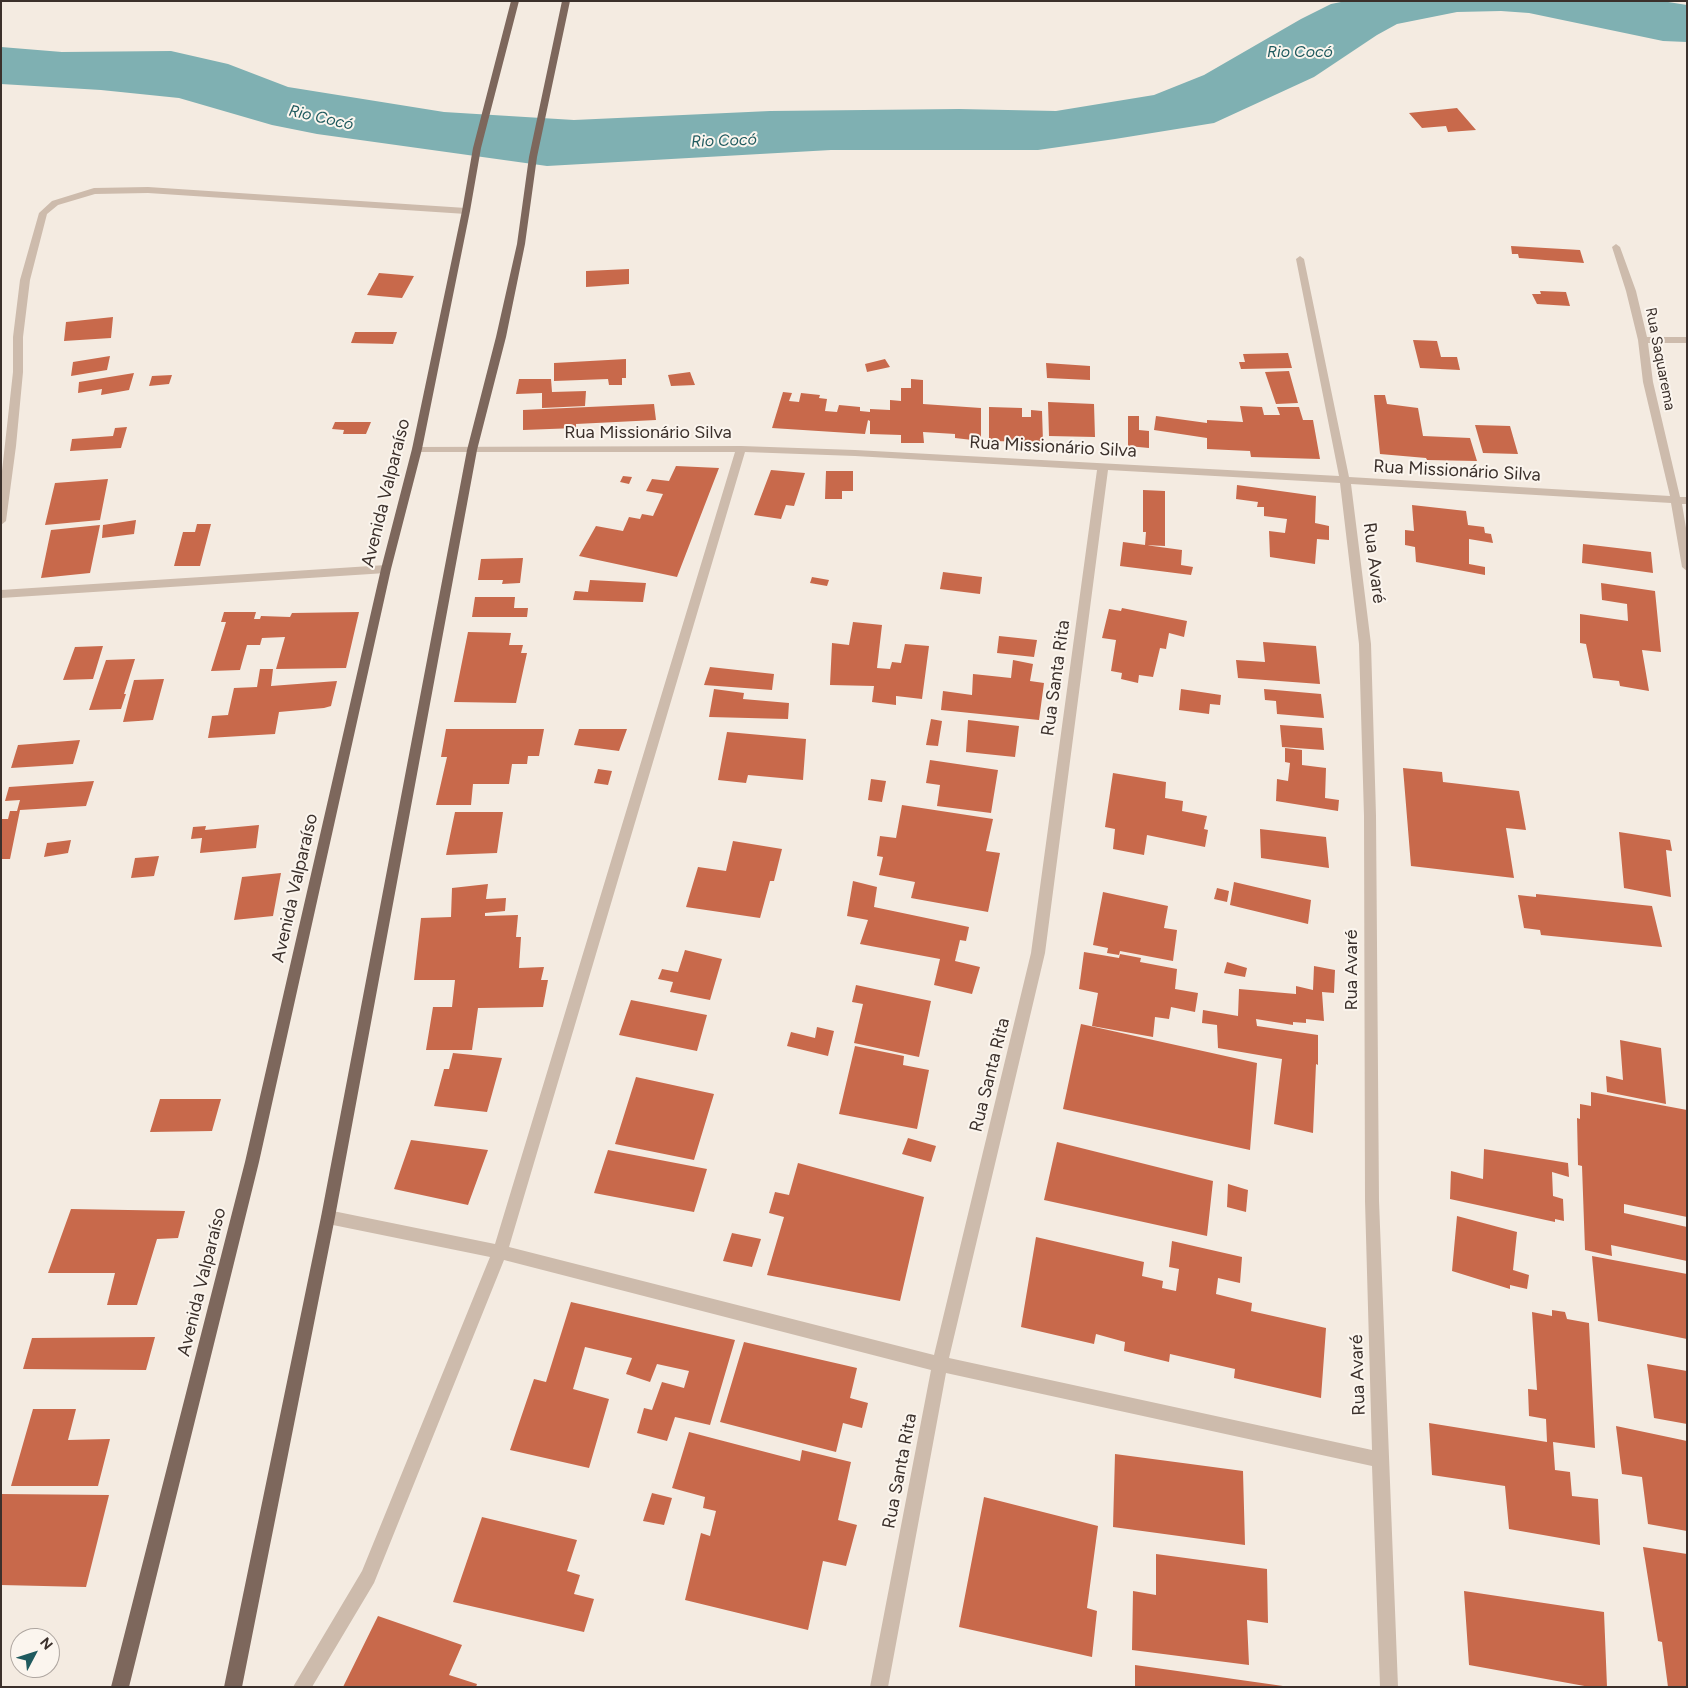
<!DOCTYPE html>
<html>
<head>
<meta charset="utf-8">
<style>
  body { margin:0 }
  #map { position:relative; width:1688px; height:1688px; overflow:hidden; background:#f4ebe1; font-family:Figtree,sans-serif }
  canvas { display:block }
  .frame { position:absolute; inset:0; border:2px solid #3b302b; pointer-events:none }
  .north { position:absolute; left:10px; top:1628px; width:50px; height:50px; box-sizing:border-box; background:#fbf5ee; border:1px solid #aea6a0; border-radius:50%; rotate:50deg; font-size:14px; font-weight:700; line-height:20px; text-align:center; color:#3b302b }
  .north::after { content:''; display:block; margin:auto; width:18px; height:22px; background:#1f5a5e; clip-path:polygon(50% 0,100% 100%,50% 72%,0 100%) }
</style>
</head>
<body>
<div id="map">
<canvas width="1688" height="1688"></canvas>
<div class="frame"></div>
<div class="north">N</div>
</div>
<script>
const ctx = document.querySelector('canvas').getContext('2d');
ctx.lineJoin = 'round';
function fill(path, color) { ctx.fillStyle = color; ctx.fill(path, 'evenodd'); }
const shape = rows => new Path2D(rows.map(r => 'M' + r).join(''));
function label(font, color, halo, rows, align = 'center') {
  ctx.font = font + ' Figtree,sans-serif'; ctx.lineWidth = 4; ctx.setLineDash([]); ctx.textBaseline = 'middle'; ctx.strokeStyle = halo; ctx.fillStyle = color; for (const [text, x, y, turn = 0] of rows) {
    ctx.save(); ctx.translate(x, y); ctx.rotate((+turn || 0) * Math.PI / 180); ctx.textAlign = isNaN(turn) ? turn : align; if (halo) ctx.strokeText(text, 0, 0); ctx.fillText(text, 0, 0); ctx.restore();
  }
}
const water = shape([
  [1346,1,1662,1,1687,5,1687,42,1663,41,1529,13,1501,11,1457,12,1397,24,1377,35,1314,77,1214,123,1115,139,1038,150,831,150,547,166,317,134,272,125,179,98,101,90,1,84,1,47,62,52,171,51,228,64,288,87,444,112,574,120,770,111,959,109,1056,111,1154,95,1204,75,1301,19,1331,4]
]);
const building = shape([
  [1457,108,1476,130,1448,132,1446,126,1422,128,1409,113],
  [1511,246,1580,250,1584,263,1519,258,1518,254,1512,254],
  [629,269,629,284,586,287,586,271],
  [379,273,414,276,402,298,367,295],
  [1540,291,1566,292,1570,306,1537,304,1532,294,1541,294],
  [113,317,111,338,64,341,66,322],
  [355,332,397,332,393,344,351,343],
  [1413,340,1437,341,1441,357,1457,357,1460,370,1420,368],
  [1288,353,1292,368,1241,369,1239,362,1245,362,1243,354],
  [110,356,107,370,71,376,73,362],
  [626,359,626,378,622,378,622,385,609,385,608,379,554,381,554,363],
  [885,359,890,367,867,372,865,364],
  [1046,363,1090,366,1090,380,1047,378],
  [1289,371,1298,403,1276,404,1265,372],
  [690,372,695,385,671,386,668,375],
  [134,373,129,390,101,395,102,389,78,393,79,382],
  [172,375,169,384,149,386,152,376],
  [519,379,551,379,552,392,586,391,585,406,542,408,542,393,516,394],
  [911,379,923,380,923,404,981,408,981,441,955,438,955,434,923,432,924,443,901,443,901,435,870,434,870,421,868,420,865,434,772,428,783,392,792,393,789,401,799,402,801,393,820,395,819,398,827,399,825,411,837,412,839,405,860,407,860,411,870,412,870,409,890,410,890,400,901,401,901,388,911,388],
  [1374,395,1385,395,1387,404,1418,408,1423,436,1470,438,1477,461,1427,460,1426,458,1380,454],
  [1048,402,1094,404,1095,437,1049,436],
  [654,404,656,420,576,424,576,428,523,430,523,410],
  [1240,406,1262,407,1264,415,1280,415,1277,407,1299,407,1303,420,1313,420,1320,459,1251,457,1250,451,1207,449,1207,438,1154,430,1156,416,1207,423,1207,420,1243,422],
  [989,407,1022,408,1022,417,1031,417,1031,410,1042,411,1043,442,989,441],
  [1128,416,1139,416,1139,430,1149,431,1149,448,1128,446],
  [335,422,371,422,366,434,343,434,344,430,332,429],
  [1475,425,1510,426,1518,454,1483,453],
  [127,427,121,448,70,451,72,439,113,436,115,428],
  [676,466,719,468,677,577,579,556,596,526,623,531,629,517,640,519,642,514,653,516,663,494,646,491,652,479,669,481],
  [771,470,805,473,794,506,786,505,781,519,754,515],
  [826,471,853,471,853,491,842,491,842,499,825,499],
  [623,476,632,477,629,484,620,482],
  [108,479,100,520,45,525,55,483],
  [1237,485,1316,496,1315,523,1329,526,1329,540,1317,539,1315,564,1270,557,1269,531,1285,533,1287,519,1264,516,1264,507,1257,507,1258,502,1236,499],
  [1143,490,1165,491,1165,546,1145,545,1146,532,1143,532],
  [1412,505,1466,511,1468,525,1484,527,1485,533,1491,534,1493,543,1469,539,1469,564,1485,567,1485,575,1416,562,1415,547,1405,545,1405,530,1414,531],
  [136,520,134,534,102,538,103,525],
  [197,524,211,524,200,566,174,566,183,532,195,532],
  [100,525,90,573,41,578,51,530],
  [1123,542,1182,550,1181,565,1193,567,1191,575,1120,566],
  [1583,544,1651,552,1653,573,1582,563],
  [523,558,520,583,502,584,503,580,478,580,481,559],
  [943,572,982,577,980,594,940,589],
  [812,577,829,580,827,586,810,583],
  [590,580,646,583,643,602,573,600,575,591,588,592],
  [1601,583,1655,591,1661,652,1642,650,1649,691,1620,686,1619,681,1593,678,1586,644,1580,643,1580,614,1628,621,1627,604,1602,600],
  [475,597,515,597,514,608,528,608,527,617,472,617],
  [1122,608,1187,621,1184,637,1169,633,1166,649,1160,648,1153,677,1139,675,1138,683,1121,679,1122,673,1111,671,1116,640,1102,638,1109,609,1121,611],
  [224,612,256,612,254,619,260,619,261,616,290,617,292,613,359,612,346,668,276,669,285,637,262,638,260,645,247,645,240,670,211,671,226,622,221,622],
  [853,622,882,625,877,668,890,669,892,662,901,663,905,644,929,646,922,699,896,696,896,705,872,702,874,686,830,685,832,643,849,645],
  [468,632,511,633,509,645,523,645,521,653,527,653,516,703,454,702],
  [999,636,1037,640,1034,657,997,653],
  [1263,642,1316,646,1320,684,1238,678,1236,660,1265,662],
  [103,646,93,679,63,680,75,647],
  [135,659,124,694,126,694,121,709,89,710,106,660],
  [1013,660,1033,664,1030,681,1044,683,1039,720,941,710,943,691,972,695,973,674,1011,678],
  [710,667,774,674,772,690,704,685],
  [260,669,273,669,271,686,337,681,331,706,324,708,279,712,275,734,208,738,212,716,228,715,234,688,257,687],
  [164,679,153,720,123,722,134,680],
  [714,689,744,693,743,699,789,703,788,719,709,717],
  [1181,689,1221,695,1220,705,1210,704,1209,714,1179,710],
  [1264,689,1321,694,1324,718,1277,714,1276,701,1265,700],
  [931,719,942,721,938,746,926,745],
  [968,720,1019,726,1015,757,966,752],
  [1280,725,1322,728,1324,750,1282,747],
  [446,729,544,729,539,756,528,756,527,764,512,764,509,784,473,784,471,805,436,805,447,757,441,757],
  [579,729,627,729,619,751,574,745],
  [727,732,806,739,803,780,748,775,746,783,718,780],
  [80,740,73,764,11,768,18,745],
  [1285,748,1302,750,1302,765,1326,768,1325,798,1339,800,1338,811,1276,801,1277,779,1288,781,1290,763,1285,762],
  [930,760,998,770,991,813,937,806,940,785,926,783],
  [1403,768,1442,772,1443,782,1519,791,1526,830,1506,828,1514,878,1411,866],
  [598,769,612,771,608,785,594,783],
  [1113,773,1166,782,1165,798,1183,801,1182,811,1207,816,1204,829,1208,830,1205,847,1147,835,1144,855,1113,849,1115,829,1105,827],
  [871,779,886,781,882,802,868,800],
  [94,781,86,806,20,810,10,859,1,859,1,819,8,819,10,811,17,811,20,800,5,801,9,787],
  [902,805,993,819,986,851,1000,853,988,912,911,898,915,882,879,875,883,857,877,856,880,836,896,838],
  [455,812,503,812,497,853,446,855],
  [259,825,256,848,200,853,202,838,191,839,193,827,206,826,205,830],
  [1260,829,1326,837,1329,868,1261,858],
  [1619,832,1670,840,1672,851,1666,850,1671,897,1624,888],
  [71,840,68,853,44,857,47,843],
  [733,841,782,849,774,881,770,881,760,918,686,907,698,867,726,871],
  [159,856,154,876,131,878,135,858],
  [281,873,273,916,234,920,242,877],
  [853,881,877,887,874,907,969,927,966,941,960,940,955,961,980,967,972,994,934,985,940,959,860,944,868,920,847,916],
  [1234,882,1311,900,1308,924,1230,905],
  [488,884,486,899,506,898,505,911,485,913,485,916,518,915,516,937,521,937,519,968,544,967,541,980,548,980,543,1007,478,1008,472,1050,426,1050,433,1007,452,1007,455,980,414,980,421,918,451,917,452,888],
  [1217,888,1229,891,1227,902,1214,899],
  [1103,892,1168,906,1164,928,1177,930,1173,961,1120,951,1119,955,1107,953,1108,948,1093,945],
  [1536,894,1652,906,1662,947,1541,935,1540,930,1524,928,1518,895,1536,897],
  [685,950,722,959,710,1000,670,992,673,982,658,979,662,969,678,972],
  [1084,952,1119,958,1120,954,1141,958,1140,962,1177,969,1175,989,1198,993,1195,1012,1171,1007,1169,1019,1155,1017,1153,1037,1092,1026,1098,993,1079,989],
  [1227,962,1247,968,1245,977,1224,973],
  [1314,966,1335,970,1334,993,1322,992,1324,1021,1306,1019,1306,1023,1293,1022,1293,1025,1256,1019,1257,1026,1318,1035,1318,1065,1316,1064,1313,1133,1274,1124,1282,1059,1218,1048,1217,1025,1202,1023,1203,1010,1238,1016,1239,989,1296,994,1296,986,1313,990],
  [856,985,931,1001,919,1057,854,1043,863,1004,852,1002],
  [631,1000,707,1015,697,1051,619,1035],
  [1081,1024,1257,1063,1250,1150,1063,1109],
  [817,1027,834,1031,828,1056,787,1046,791,1032,815,1038],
  [1620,1040,1661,1048,1666,1104,1607,1092,1606,1076,1623,1080],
  [855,1046,904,1056,903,1065,929,1070,917,1129,839,1114],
  [453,1053,502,1058,487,1112,434,1106,444,1069,449,1069],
  [636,1077,714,1094,694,1160,615,1144],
  [1591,1092,1687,1110,1687,1217,1624,1204,1624,1213,1687,1227,1687,1261,1611,1245,1612,1256,1585,1250,1582,1166,1578,1165,1577,1118,1580,1119,1580,1104,1591,1106],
  [160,1099,221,1099,212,1131,150,1132],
  [908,1138,936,1146,931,1162,902,1154],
  [411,1140,488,1150,468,1205,394,1189],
  [1057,1142,1213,1181,1207,1236,1044,1200],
  [1484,1149,1568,1163,1569,1177,1552,1172,1553,1196,1563,1199,1564,1221,1555,1219,1555,1222,1450,1199,1451,1171,1483,1179],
  [608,1150,707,1169,694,1212,594,1193],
  [798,1163,924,1197,900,1301,767,1275,784,1217,769,1213,775,1192,789,1195],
  [1228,1184,1248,1190,1246,1212,1227,1207],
  [71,1209,185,1211,178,1238,157,1239,137,1305,107,1305,115,1273,48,1273],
  [1457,1216,1517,1232,1513,1270,1529,1275,1527,1289,1510,1285,1510,1289,1452,1271],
  [732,1233,761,1239,752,1267,723,1261],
  [1036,1237,1144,1262,1142,1276,1163,1281,1162,1288,1176,1291,1179,1269,1169,1267,1172,1241,1242,1257,1240,1283,1218,1278,1216,1294,1252,1303,1251,1311,1326,1328,1321,1398,1234,1378,1235,1369,1170,1354,1169,1362,1124,1351,1125,1342,1096,1334,1094,1344,1021,1327],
  [1592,1256,1687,1274,1687,1339,1598,1321],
  [571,1302,735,1340,710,1425,675,1417,667,1441,637,1433,644,1408,652,1410,662,1382,684,1388,689,1371,657,1364,650,1382,626,1374,632,1358,585,1347,573,1389,609,1399,589,1468,510,1450,534,1379,546,1382],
  [1552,1310,1565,1312,1567,1319,1589,1323,1595,1448,1553,1442,1555,1470,1570,1472,1572,1496,1598,1499,1600,1545,1509,1529,1505,1486,1432,1475,1429,1423,1547,1442,1546,1419,1529,1416,1528,1389,1537,1390,1532,1312,1552,1316],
  [155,1337,146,1370,23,1369,32,1338],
  [744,1342,857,1368,850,1398,868,1403,862,1428,843,1423,836,1452,720,1422],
  [1647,1364,1687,1371,1687,1424,1654,1418],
  [33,1409,76,1409,68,1440,110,1439,98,1486,11,1486],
  [1616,1426,1687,1441,1687,1531,1648,1524,1642,1477,1622,1474],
  [689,1432,800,1461,802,1450,851,1462,838,1520,857,1525,846,1566,823,1561,808,1630,685,1600,701,1533,710,1536,716,1511,703,1508,705,1497,672,1488],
  [1115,1454,1243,1471,1245,1545,1113,1527],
  [652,1493,672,1498,664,1525,643,1521],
  [1,1494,109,1495,86,1587,1,1585],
  [984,1497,1098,1526,1087,1608,1097,1611,1092,1657,959,1627],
  [482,1517,577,1540,567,1571,580,1575,574,1594,594,1599,584,1632,453,1602],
  [1643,1547,1687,1554,1687,1687,1668,1687,1662,1642,1658,1641],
  [1156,1554,1267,1569,1268,1623,1247,1620,1249,1665,1132,1650,1133,1591,1156,1595],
  [1464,1591,1604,1612,1607,1687,1590,1687,1469,1665],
  [378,1616,462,1645,449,1675,477,1684,476,1687,343,1687],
  [1135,1665,1283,1686,1283,1687,1135,1687]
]);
const minor = shape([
  [148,187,466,208,470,211,466,214,148,193,95,194,58,205,47,214,30,280,23,337,23,372,16,446,6,521,1,525,1,480,13,372,13,337,20,280,39,213,52,201,94,188,148,187],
  [1616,244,1620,247,1636,291,1647,337,1687,337,1687,343,1648,343,1653,382,1680,497,1687,497,1687,504,1682,504,1687,534,1687,571,1682,567,1671,503,1351,484,1371,644,1376,816,1379,1201,1398,1687,1380,1687,1372,1466,946,1373,888,1687,870,1687,931,1370,504,1260,374,1583,312,1687,293,1687,362,1571,490,1257,328,1224,323,1222,321,1217,323,1212,328,1210,495,1244,735,452,417,452,412,449,413,447,741,446,855,450,1339,476,1296,259,1300,256,1304,259,1349,477,1670,496,1643,382,1638,340,1626,291,1612,247,1616,244],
  [745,452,855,456,1097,470,1031,953,934,1355,509,1247,745,452],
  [1108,470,1340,483,1359,644,1364,816,1365,1201,1372,1450,949,1358,1045,953,1108,470],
  [386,565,391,569,386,573,1,598,1,590,386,565]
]);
const major = shape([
  [511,1,519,1,481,148,470,211,422,449,391,569,259,1162,129,1687,111,1687,245,1162,381,569,412,449,462,211,473,148,511,1],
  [562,1,570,1,537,157,525,244,506,337,477,450,335,1217,242,1687,224,1687,321,1217,467,450,496,337,517,244,529,157,562,1]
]);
const farStreetnames = [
  ["Rua Saquarema",1660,359,79]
];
const farWaternames = [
  ["Rio Cocó",1300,52],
  ["Rio Cocó",321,118,13],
  ["Rio Cocó",724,141,-2]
];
const streetNames = [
  ["Rua Missionário Silva",648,433],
  ["Rua Missionário Silva",1053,447,3],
  ["Rua Missionário Silva",1457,471,3],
  ["Avenida Valparaíso",386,493,-76],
  ["Rua Avaré",1374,563,83],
  ["Rua Santa Rita",1056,678,-82],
  ["Avenida Valparaíso",295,888,-77],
  ["Rua Avaré",1352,970,-90],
  ["Rua Santa Rita",990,1075,-76],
  ["Avenida Valparaíso",202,1282,-76],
  ["Rua Avaré",1358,1375,-92],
  ["Rua Santa Rita",900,1471,-79]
];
fill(water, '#7fb0b2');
fill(building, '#c8694b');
fill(minor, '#cdbbac');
fill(major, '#7d675c');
label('15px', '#3b302b', '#fbf5ee', farStreetnames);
label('italic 16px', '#1f5a5e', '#fbf5ee', farWaternames);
label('18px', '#3b302b', '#fbf5ee', streetNames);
</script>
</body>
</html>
